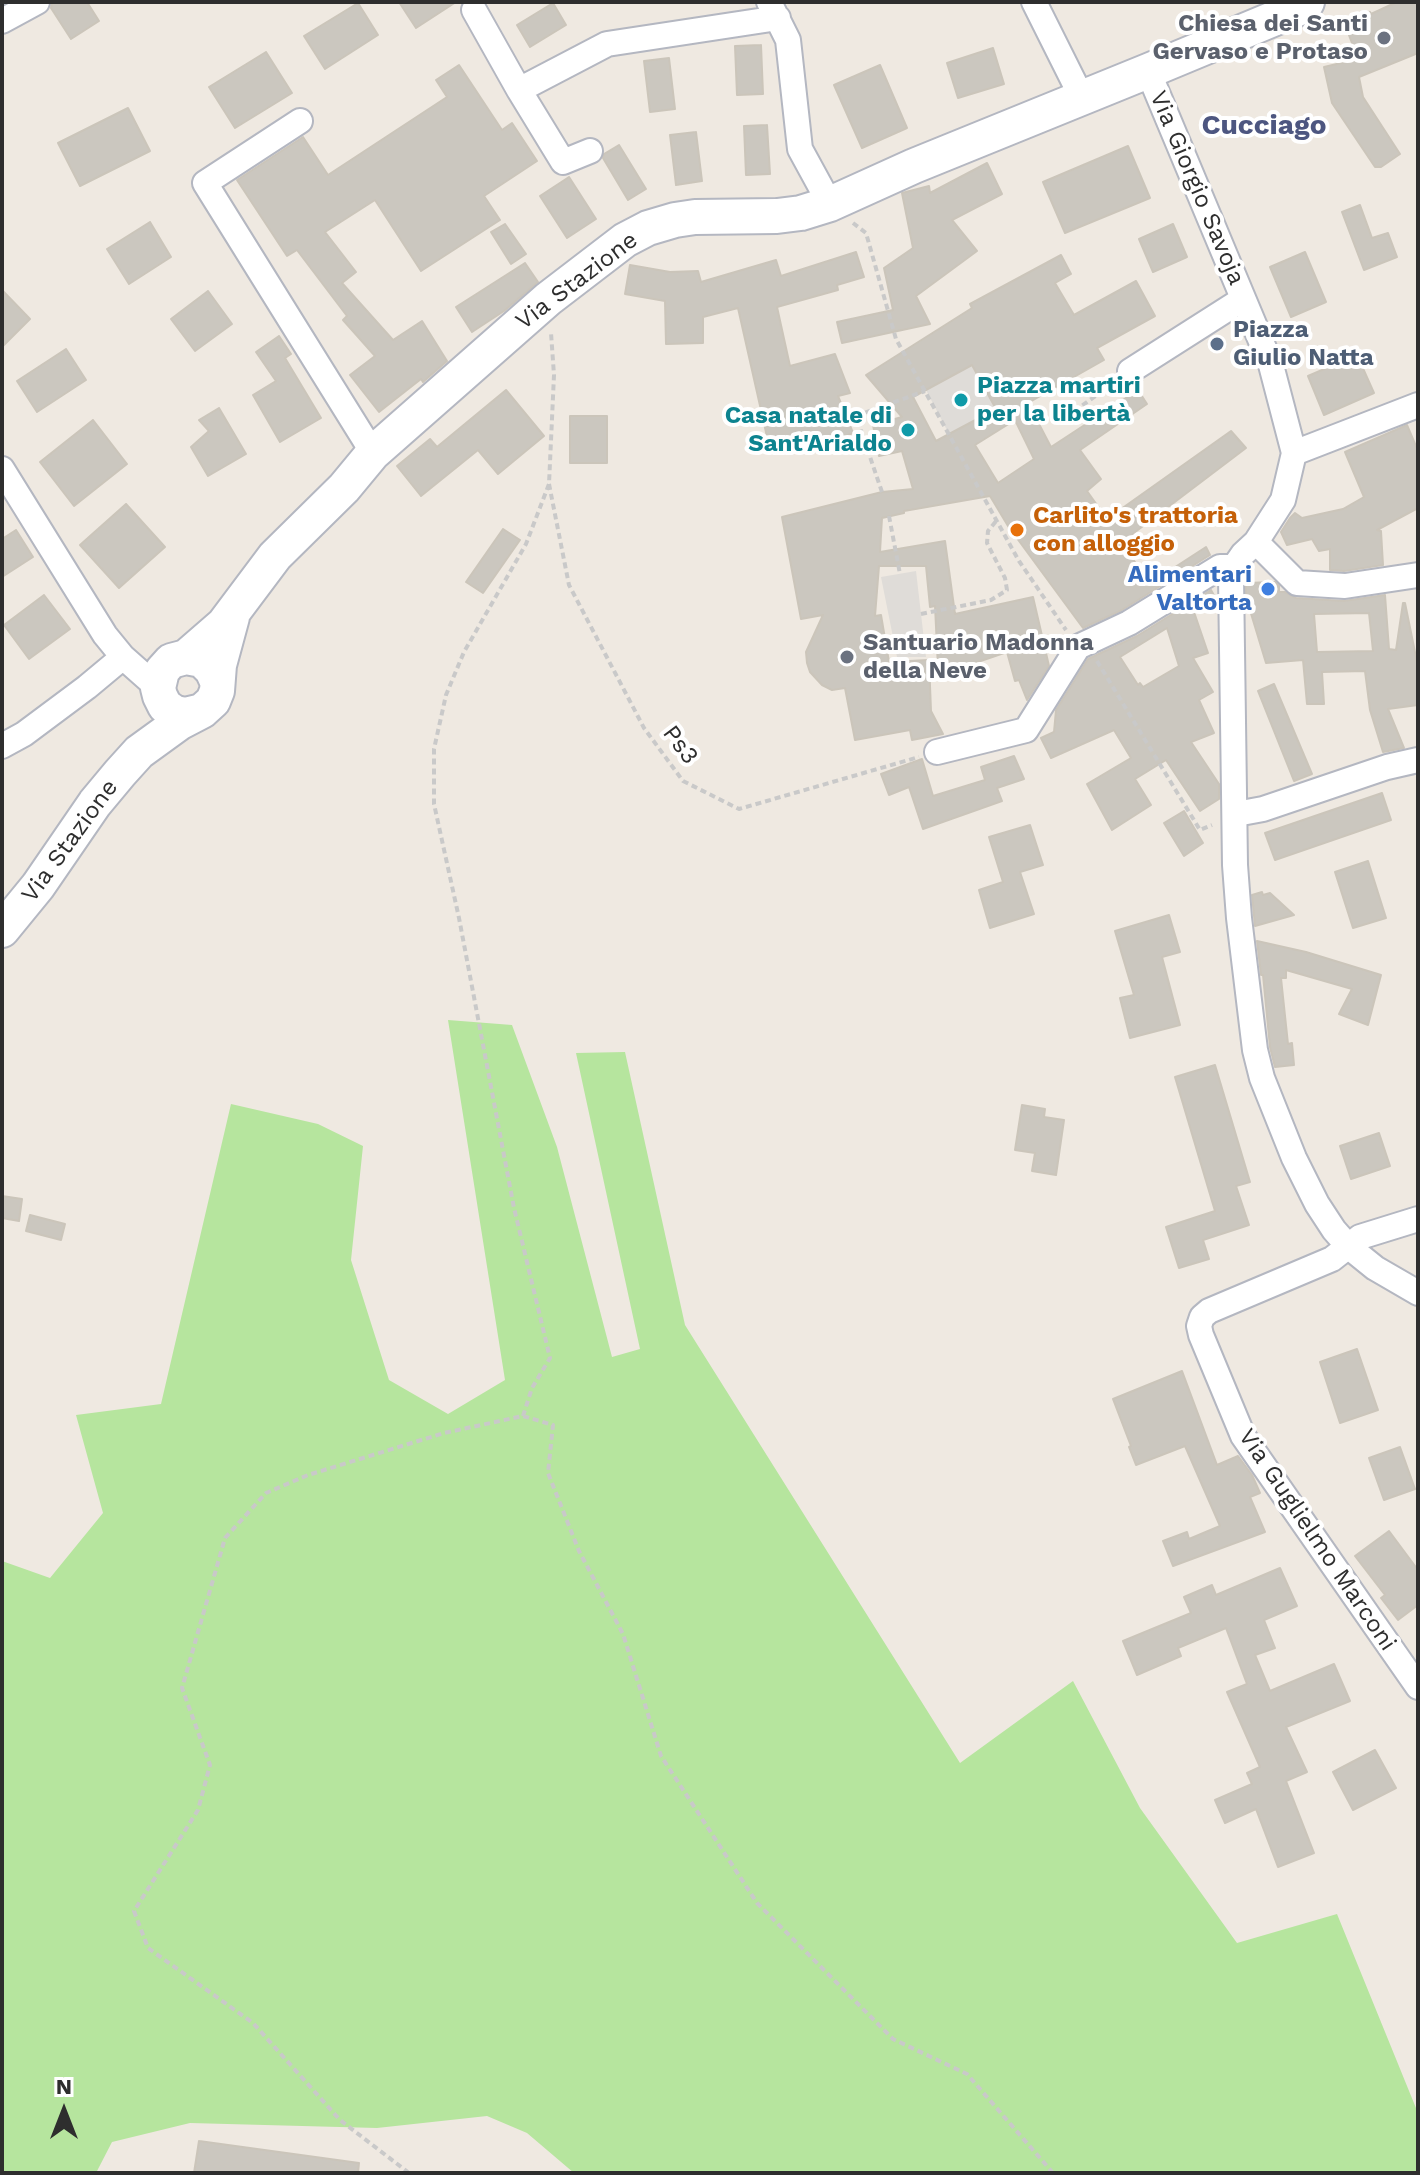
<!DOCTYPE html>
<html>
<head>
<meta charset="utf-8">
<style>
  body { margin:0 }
  #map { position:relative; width:1420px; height:2175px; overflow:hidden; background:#efe9e1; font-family:"Work Sans",sans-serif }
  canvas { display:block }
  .frame { position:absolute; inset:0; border:4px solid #2e2e2e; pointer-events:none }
  .north { position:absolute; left:24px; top:2071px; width:80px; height:80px; -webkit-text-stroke:6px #fff; paint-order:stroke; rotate:0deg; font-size:22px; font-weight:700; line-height:32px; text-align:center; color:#2e2e2e }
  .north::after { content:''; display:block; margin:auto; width:28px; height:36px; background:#2e2e2e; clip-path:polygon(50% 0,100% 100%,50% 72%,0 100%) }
</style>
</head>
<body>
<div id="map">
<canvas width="1420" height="2175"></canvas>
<div class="frame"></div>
<div class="north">N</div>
</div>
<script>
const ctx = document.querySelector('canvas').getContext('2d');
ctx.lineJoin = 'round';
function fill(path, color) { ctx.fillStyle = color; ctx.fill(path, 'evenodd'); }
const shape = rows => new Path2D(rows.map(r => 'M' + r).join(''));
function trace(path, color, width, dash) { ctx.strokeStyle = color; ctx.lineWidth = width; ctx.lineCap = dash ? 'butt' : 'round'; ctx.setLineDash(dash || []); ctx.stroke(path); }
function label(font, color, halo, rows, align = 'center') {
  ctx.font = font + ' "Work Sans",sans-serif'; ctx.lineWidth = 8; ctx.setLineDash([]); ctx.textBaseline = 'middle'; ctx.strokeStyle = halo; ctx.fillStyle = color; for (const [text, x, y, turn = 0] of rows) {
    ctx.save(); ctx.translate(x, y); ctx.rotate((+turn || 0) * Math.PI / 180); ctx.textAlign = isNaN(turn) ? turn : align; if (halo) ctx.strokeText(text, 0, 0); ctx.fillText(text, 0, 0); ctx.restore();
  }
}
const green = shape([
  [448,1020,512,1025,557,1147,612,1357,640,1349,576,1053,625,1052,685,1325,960,1763,1073,1681,1140,1808,1237,1943,1337,1914,1418,2113,1418,2173,574,2173,527,2133,487,2116,377,2128,190,2123,112,2142,96,2173,2,2173,2,1561,50,1578,103,1513,76,1415,161,1404,231,1104,318,1124,363,1146,351,1260,389,1380,448,1414,505,1380]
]);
const plaza = shape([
  [972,365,996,409,949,434,926,390],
  [916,571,926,657,897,657,881,577]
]);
const building = shape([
  [52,2,87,2,99,21,71,39,51,8,52,2],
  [399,2,456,2,416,28,399,2],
  [1397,2,1418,2,1418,53,1359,77,1363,97,1400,154,1381,167,1375,167,1332,103,1324,67,1358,59,1344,22,1370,12,1371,14,1397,2],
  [358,3,378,35,325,69,304,36,358,3],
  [553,3,566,25,530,47,517,25,553,3],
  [761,45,763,94,737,95,735,46,761,45],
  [993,48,1004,84,958,98,947,63,993,48],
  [266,52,292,93,235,128,209,87,266,52],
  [669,58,675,109,650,112,644,61,669,58],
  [459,65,502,130,512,123,537,161,484,196,500,220,421,271,375,200,325,232,356,272,342,283,393,340,422,321,447,361,423,382,421,379,379,412,350,375,375,356,343,320,347,316,297,250,287,256,237,180,303,137,328,175,447,97,436,80,459,65],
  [880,65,907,128,862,148,834,85,880,65],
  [128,108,150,151,80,186,58,143,128,108],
  [767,125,770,174,746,175,744,126,767,125],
  [696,132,702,181,676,185,670,135,696,132],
  [619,145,646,189,628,200,603,158,604,154,619,145],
  [1128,146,1150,198,1065,233,1043,182,1128,146],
  [987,163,1002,194,952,220,977,251,916,296,930,324,842,343,837,322,893,310,884,268,913,248,902,193,929,186,930,193,987,163],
  [569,177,596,219,567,238,540,196,569,177],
  [1360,205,1372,238,1388,233,1397,257,1364,270,1342,212,1360,205],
  [150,222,171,257,129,284,107,249,150,222],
  [505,224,526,254,511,264,491,232,505,224],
  [1173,224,1187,257,1153,272,1139,239,1173,224],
  [856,252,864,277,837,285,838,290,777,307,790,366,835,354,850,393,838,396,853,433,804,452,801,443,770,450,738,308,703,317,703,343,666,344,665,301,625,294,630,265,670,272,698,271,701,282,776,260,781,276,856,252],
  [1305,252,1326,302,1291,317,1270,267,1305,252],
  [1061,255,1071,274,1055,283,1074,315,1136,281,1155,316,1097,348,1104,360,1028,403,1051,447,1138,390,1147,404,1080,450,1101,479,1087,491,1107,519,1231,431,1246,448,1122,542,1149,584,1206,547,1210,555,1122,610,1083,628,1008,526,990,496,904,511,904,513,882,518,880,552,945,541,955,614,1033,597,1049,666,1027,700,1019,680,1015,681,1007,652,966,666,938,668,935,606,930,607,926,566,879,566,875,616,881,615,889,662,929,660,931,711,943,734,912,740,910,730,855,740,845,688,832,690,822,685,810,672,807,663,806,652,823,615,801,619,782,517,882,492,913,489,902,451,879,456,873,425,902,417,866,375,972,308,970,304,1061,255],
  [972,365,996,409,936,441,913,397,972,365],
  [1015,420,1034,459,998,483,975,445,1015,420],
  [525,263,538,282,504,311,472,332,456,307,525,263],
  [2,290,30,319,2,347,2,290],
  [208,291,232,324,195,351,171,319,208,291],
  [279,336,291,354,285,358,321,418,280,442,253,395,276,381,256,352,279,336],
  [66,349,86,380,37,412,17,381,66,349],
  [1357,355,1374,393,1324,415,1308,376,1357,355],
  [506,390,544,436,498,474,478,450,421,496,397,466,430,439,437,447,506,390],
  [219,408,246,454,208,476,191,447,209,431,199,420,219,408],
  [570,416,607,416,607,463,570,463,570,416],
  [93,420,127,464,74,506,40,462,93,420],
  [1407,425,1418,451,1418,508,1377,530,1381,531,1383,565,1344,571,1330,570,1330,549,1319,551,1312,539,1287,545,1281,532,1290,518,1295,513,1302,518,1343,509,1364,497,1345,452,1407,425],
  [126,504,165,547,119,588,80,545,126,504],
  [503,529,520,540,483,593,466,582,503,529],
  [16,530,33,557,2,577,2,539,16,530],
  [1275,582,1279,586,1279,592,1285,592,1296,598,1344,601,1385,595,1389,649,1396,650,1403,603,1405,603,1418,667,1418,705,1388,709,1404,748,1383,752,1370,710,1365,671,1322,672,1324,704,1307,704,1303,660,1266,663,1246,597,1246,583,1275,582],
  [1369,613,1373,651,1317,652,1314,614,1369,613],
  [1211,590,1216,599,1194,612,1208,653,1193,658,1213,692,1199,700,1214,733,1191,742,1219,784,1219,799,1200,811,1166,760,1135,779,1151,805,1112,830,1087,784,1131,758,1114,730,1051,758,1041,738,1054,732,1056,710,1088,659,1137,636,1211,590],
  [1167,628,1179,666,1143,687,1140,683,1138,685,1120,657,1167,628],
  [44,595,70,629,29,659,4,625,44,595],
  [1274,684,1312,774,1294,781,1258,691,1274,684],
  [1014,756,1024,779,997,788,1002,801,923,829,909,787,889,795,881,774,922,759,933,796,985,780,981,767,1014,756],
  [1382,793,1391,820,1275,860,1265,833,1382,793],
  [1184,811,1203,843,1184,856,1164,823,1184,811],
  [1030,825,1043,865,1020,872,1034,914,990,928,979,890,1003,882,989,837,1030,825],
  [1368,861,1386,918,1353,928,1335,872,1368,861],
  [1262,892,1263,895,1270,893,1294,915,1255,926,1252,895,1262,892],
  [1169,915,1180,952,1162,957,1180,1025,1130,1038,1120,998,1134,995,1115,931,1169,915],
  [1257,941,1306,952,1381,975,1368,1025,1339,1014,1352,989,1286,970,1286,978,1281,978,1288,1044,1292,1043,1294,1065,1275,1067,1270,1047,1263,975,1261,975,1257,941],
  [1215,1065,1250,1182,1236,1186,1249,1225,1203,1240,1209,1259,1179,1268,1166,1227,1215,1211,1175,1077,1215,1065],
  [1022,1105,1045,1109,1044,1117,1064,1120,1056,1175,1032,1171,1035,1153,1015,1150,1022,1105],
  [1379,1133,1390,1166,1351,1179,1340,1146,1379,1133],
  [2,1196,22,1199,19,1221,2,1218,2,1196],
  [30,1215,65,1224,61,1240,26,1231,30,1215],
  [1357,1349,1378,1410,1340,1423,1320,1362,1357,1349],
  [1182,1371,1217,1465,1238,1456,1252,1475,1260,1493,1250,1497,1265,1532,1173,1566,1163,1541,1187,1532,1189,1539,1220,1526,1185,1446,1136,1465,1129,1447,1131,1446,1113,1399,1182,1371],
  [1400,1447,1415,1489,1384,1500,1369,1458,1400,1447],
  [1389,1531,1418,1570,1418,1605,1398,1620,1381,1598,1385,1595,1355,1556,1389,1531],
  [1280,1568,1297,1606,1264,1620,1275,1648,1255,1655,1270,1691,1334,1664,1350,1701,1286,1727,1307,1772,1286,1781,1314,1853,1278,1867,1256,1809,1225,1823,1215,1800,1252,1784,1247,1773,1260,1767,1227,1692,1247,1684,1226,1628,1178,1648,1181,1656,1137,1675,1123,1641,1191,1613,1184,1597,1212,1585,1216,1595,1280,1568],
  [1375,1750,1396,1788,1353,1810,1333,1772,1375,1750],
  [199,2141,359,2163,358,2173,194,2173,199,2141]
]);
const path = shape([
  [853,223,866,233,896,339,1019,561,1066,630],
  [1058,423,1115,382],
  [549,484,569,585,644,728,683,781,739,809,919,757],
  [882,492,856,416,925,391],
  [889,516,900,574],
  [921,614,991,600,1007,590,1005,578,987,543,988,531,997,520],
  [1097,661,1200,830,1212,825],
  [523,1416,532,1388,550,1358,514,1208,459,918,434,804,434,749,446,695,464,652,526,544,549,484,554,375,551,333],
  [409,2173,340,2120,253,2023,148,1948,134,1911,198,1810,210,1765,182,1688,225,1538,266,1493,308,1475,444,1433,523,1416,553,1425,548,1473,579,1551,623,1634,661,1756,757,1903,893,2039,967,2074,1053,2173]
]);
const street = shape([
  [769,2,788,40,800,149,830,204],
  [1034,2,1082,98],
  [474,10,519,90,607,44,778,18],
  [2,21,37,2],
  [1148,71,1271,365,1294,453,1283,500,1256,542,1243,554,1234,567,1231,577,1235,865,1239,918,1255,1050,1262,1078,1294,1158,1317,1204,1334,1230,1349,1247,1375,1268,1418,1293],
  [519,90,563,162,590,151],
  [300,121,205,183,373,453],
  [1130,371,1243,299],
  [1294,453,1418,405],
  [2,469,105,635,123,657,158,688],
  [1256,542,1297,583,1345,586,1418,575],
  [2,746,24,734,87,687,123,657],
  [937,752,1026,730,1078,647,1129,623,1220,567,1234,567],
  [1236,814,1263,809,1387,767,1418,760],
  [1418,1219,1360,1237,1332,1259,1209,1311,1202,1317,1199,1326,1201,1335,1243,1436,1418,1687]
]);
const secondary = shape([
  [186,657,224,624,275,556,344,488,373,453,548,299,625,240,648,228,675,220,695,217,777,216,801,213,830,204,914,166,1148,71,1297,9,1307,2],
  [217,681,212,670,202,660,186,657,171,661,162,671,158,688,160,696,165,706,175,713,185,715,202,711,213,701,217,691,219,665,232,617],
  [2,930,38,886,95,803,120,773,139,752,179,723,202,711]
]);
const markers = [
  [1384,38,8,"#6b7280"],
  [1217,344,8,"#5c6f8a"],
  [961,400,8,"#0f9aa8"],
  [908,430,8,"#0f9aa8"],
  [1017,530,8,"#e8710a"],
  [1268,589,8,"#3f7fe0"],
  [847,657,8,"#6b7280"]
];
const worshipNames = [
  ["Chiesa dei Santi",1368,24],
  ["Gervaso e Protaso",1368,52],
  ["Santuario Madonna",863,643,"left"],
  ["della Neve",863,671,"left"]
];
const streetNames = [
  ["Via Giorgio Savoja",1197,188,67],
  ["Via Stazione",577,281,-37],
  ["Ps3",680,745,53],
  ["Via Stazione",70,841,-54],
  ["Via Guglielmo Marconi",1317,1540,56]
];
const serviceNames = [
  ["Piazza",1233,330],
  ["Giulio Natta",1233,358]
];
const cultureNames = [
  ["Piazza martiri",977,386],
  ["per la libertà",977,414],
  ["Casa natale di",892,416,"right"],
  ["Sant'Arialdo",892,444,"right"]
];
const foodNames = [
  ["Carlito's trattoria",1033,516],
  ["con alloggio",1033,544]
];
const shopNames = [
  ["Alimentari",1252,575],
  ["Valtorta",1252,603]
];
const quarterNames = [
  ["Cucciago",1264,126]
];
fill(green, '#b6e59e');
fill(plaza, '#dfdcd8');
fill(building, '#cbc7bf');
trace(building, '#cbc5ba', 2);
trace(street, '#b4b7c1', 28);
trace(secondary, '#b4b7c1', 38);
trace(path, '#c9c9c9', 4, [6, 4]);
trace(street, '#fff', 24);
trace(secondary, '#fff', 34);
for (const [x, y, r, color] of markers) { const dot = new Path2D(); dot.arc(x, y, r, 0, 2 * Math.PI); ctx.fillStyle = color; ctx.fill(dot); trace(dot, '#fff', 3); }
label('bold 24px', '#5b616d', '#fff', worshipNames, 'right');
label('24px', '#2e2e2e', '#fff', streetNames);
label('bold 24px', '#4e5e75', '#fff', serviceNames, 'left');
label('bold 24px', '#0d838f', '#fff', cultureNames, 'left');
label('bold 24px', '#c56008', '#fff', foodNames, 'left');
label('bold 24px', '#366cbe', '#fff', shopNames, 'right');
label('bold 28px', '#4d5680', '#fff', quarterNames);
</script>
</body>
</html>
